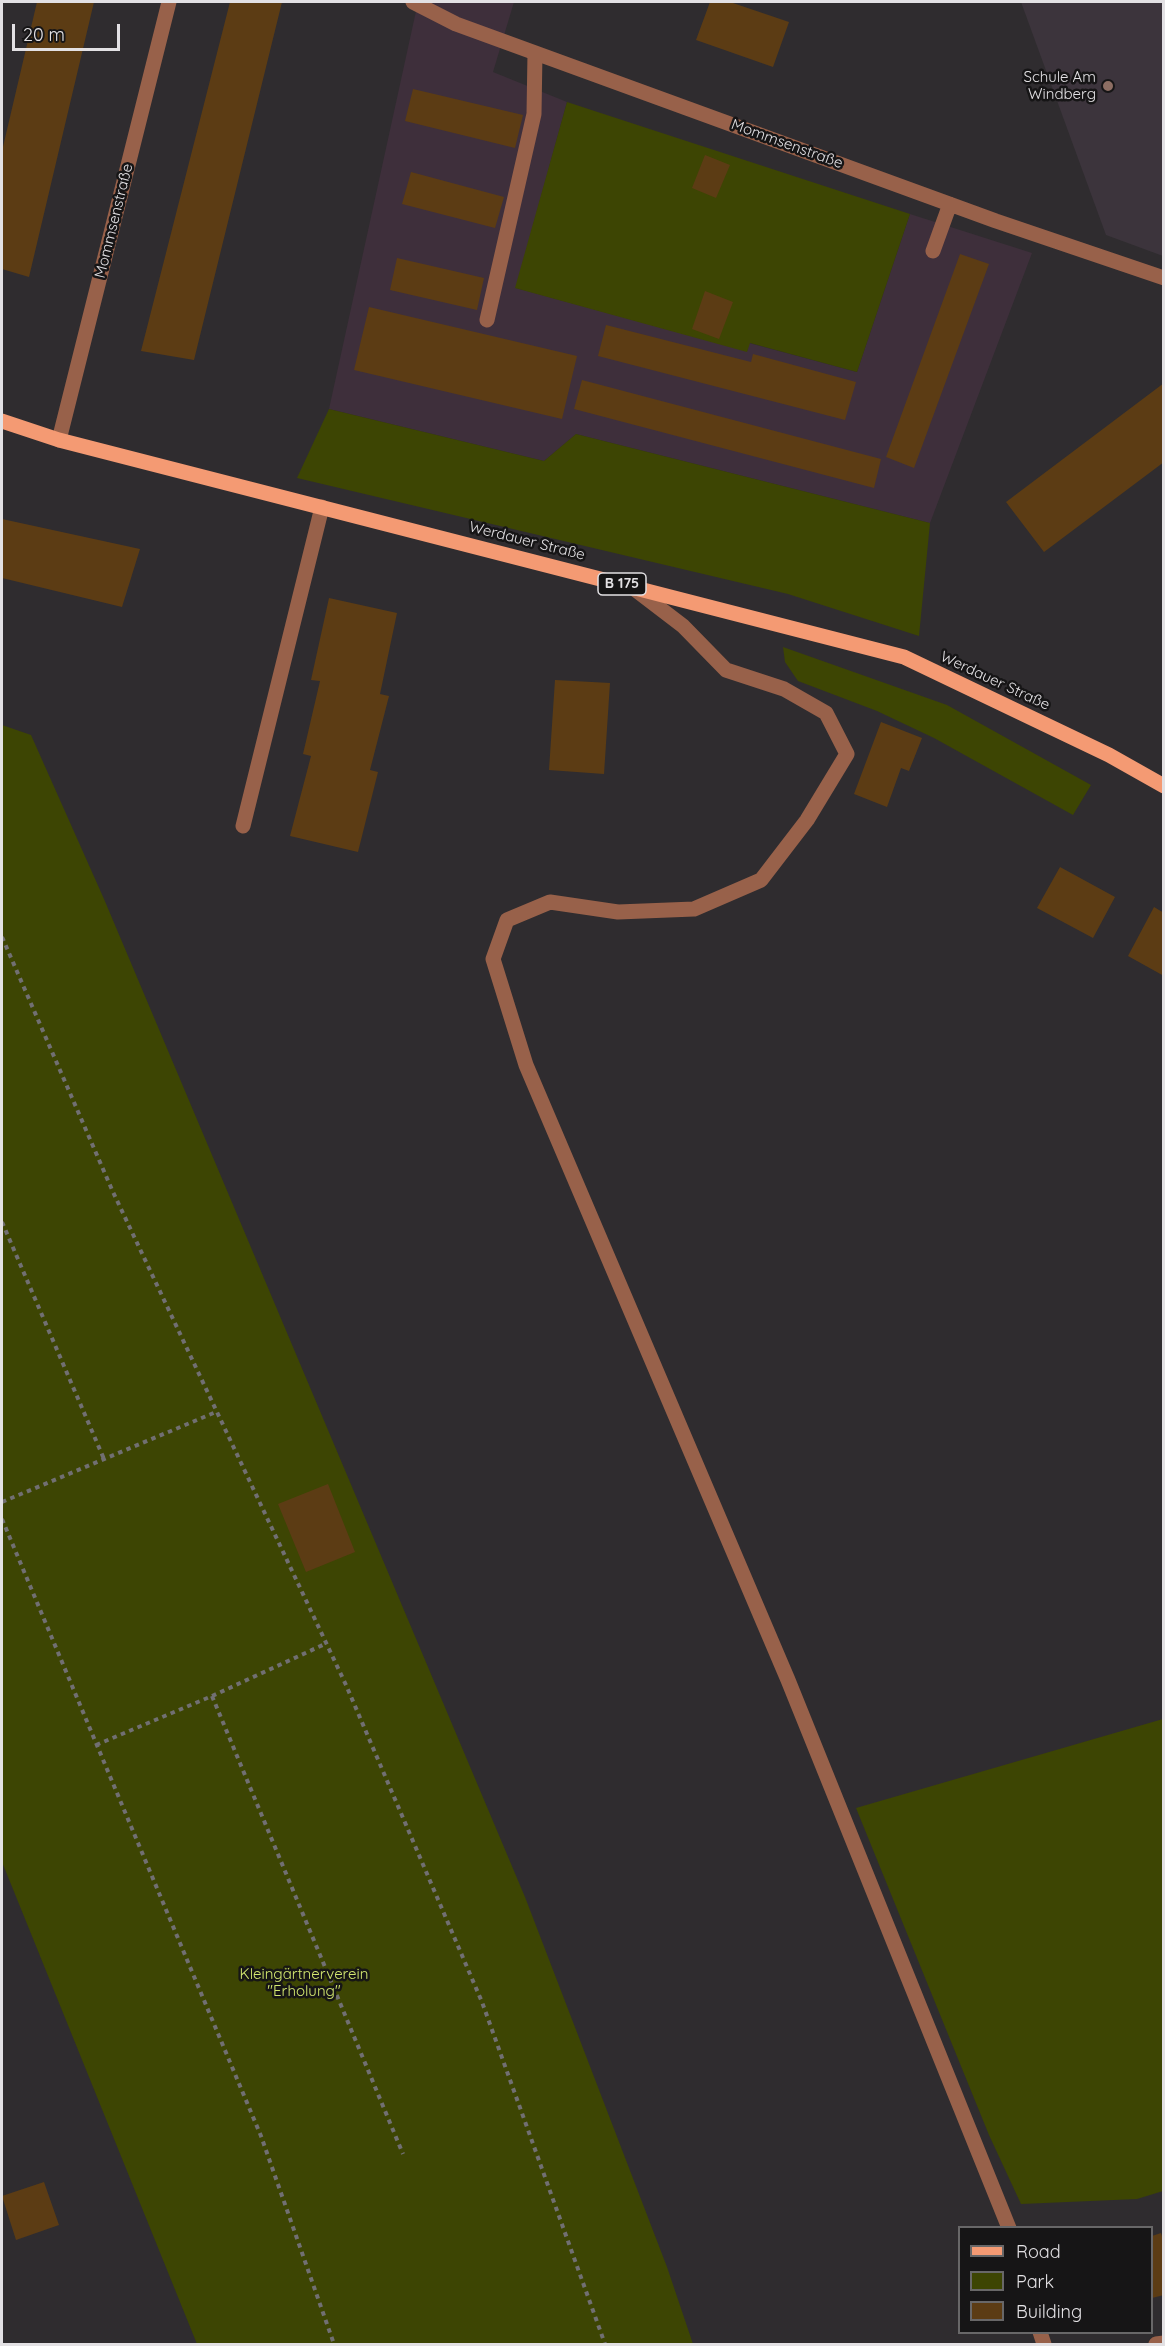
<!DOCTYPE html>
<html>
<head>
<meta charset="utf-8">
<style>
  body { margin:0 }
  #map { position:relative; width:1165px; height:2346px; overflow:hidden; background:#2f2c2f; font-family:Quicksand,sans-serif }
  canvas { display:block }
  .frame { position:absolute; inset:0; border:3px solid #e3e1e4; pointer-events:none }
  .legend { position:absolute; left:958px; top:2226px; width:195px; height:108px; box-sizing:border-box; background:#161516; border:2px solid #686768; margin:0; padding:8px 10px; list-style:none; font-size:18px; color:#e3e1e4 }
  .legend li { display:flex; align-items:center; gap:12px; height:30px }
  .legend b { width:30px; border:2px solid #686768 }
  .scale { position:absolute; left:12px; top:24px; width:108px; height:27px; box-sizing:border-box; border:3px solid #e3e1e4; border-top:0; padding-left:8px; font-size:18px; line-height:21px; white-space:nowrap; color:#e3e1e4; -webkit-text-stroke:4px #161516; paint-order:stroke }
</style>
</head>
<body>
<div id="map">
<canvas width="1165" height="2346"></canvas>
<div class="frame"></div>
<ul class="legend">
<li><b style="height:8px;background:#f49a73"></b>Road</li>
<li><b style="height:16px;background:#3d4503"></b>Park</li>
<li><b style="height:16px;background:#5c3c14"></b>Building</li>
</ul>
<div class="scale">20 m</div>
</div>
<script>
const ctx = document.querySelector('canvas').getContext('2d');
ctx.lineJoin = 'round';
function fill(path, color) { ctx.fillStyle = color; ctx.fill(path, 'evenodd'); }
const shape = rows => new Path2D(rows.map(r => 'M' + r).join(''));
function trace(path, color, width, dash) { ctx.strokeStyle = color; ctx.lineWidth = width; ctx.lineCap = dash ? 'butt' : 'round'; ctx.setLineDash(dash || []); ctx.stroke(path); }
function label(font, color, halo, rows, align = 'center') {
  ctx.font = font + ' Quicksand,sans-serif'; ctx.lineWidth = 5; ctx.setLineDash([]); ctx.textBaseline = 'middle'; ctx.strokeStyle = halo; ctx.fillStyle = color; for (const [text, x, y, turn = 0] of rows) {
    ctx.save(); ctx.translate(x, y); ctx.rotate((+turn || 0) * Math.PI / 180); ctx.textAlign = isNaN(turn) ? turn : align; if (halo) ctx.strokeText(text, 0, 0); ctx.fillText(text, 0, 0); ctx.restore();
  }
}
const built = shape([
  [1021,2,1163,2,1163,256,1106,235]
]);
const industrial = shape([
  [418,2,514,2,493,72,567,102,516,288,747,351,749,343,857,372,910,214,1032,253,930,523,576,434,544,461,329,409]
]);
const green = shape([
  [567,102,910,214,857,372,750,343,747,352,515,288],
  [329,409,544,461,576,434,930,523,919,636,788,594,297,478],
  [783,647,947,705,1091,785,1073,815,934,738,877,711,798,681,785,662],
  [2,725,31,735,104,899,525,1897,667,2267,693,2344,197,2344,2,1862],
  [1163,1719,1163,2191,1137,2199,1021,2204,989,2135,856,1808]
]);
const building = shape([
  [37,2,94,2,29,277,2,269,2,151],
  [230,2,282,2,194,360,141,351],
  [710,2,730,2,789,22,773,67,696,40],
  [413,89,523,115,515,148,405,121],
  [705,155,730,165,716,198,692,188],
  [411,172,504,197,495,228,402,204],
  [960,254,989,264,914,468,886,457],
  [397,258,484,278,477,310,390,290],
  [705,291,733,302,719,339,692,329],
  [369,307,577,356,562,419,354,370],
  [606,325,751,362,753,354,856,382,845,420,598,356],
  [582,380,881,459,874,488,574,409],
  [1164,383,1164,462,1044,552,1006,502],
  [2,519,140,549,122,607,2,578],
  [329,598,397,613,380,694,389,696,370,770,378,772,358,852,290,836,311,756,303,754,320,681,311,680],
  [555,680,610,683,604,774,549,770],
  [881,722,922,738,909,771,901,768,887,807,854,794],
  [1060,867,1115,897,1093,938,1037,908],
  [1154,907,1164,913,1164,976,1128,956],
  [328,1484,355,1552,306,1572,278,1504],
  [44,2182,59,2225,16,2240,2,2196],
  [1161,2233,1164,2243,1164,2295,1152,2298,1152,2236]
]);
const path = shape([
  [2,937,113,1192,346,1685,482,2002,605,2344],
  [2,1222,104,1459],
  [2,1502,216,1412],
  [2,1519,261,2136,334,2344],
  [212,1696,403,2154],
  [96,1745,212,1696,325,1644]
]);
const minor = shape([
  [413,2,456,24,996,221,1164,278],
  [933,251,950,204],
  [487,320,534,114,535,53],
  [59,440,169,2],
  [632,587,683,626,726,670,784,689,826,713,847,754,807,820,761,880,694,909,618,912,550,902,507,920,493,959,526,1065,788,1680,1009,2228],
  [243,826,322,507],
  [1040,2332,1044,2344],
  [1156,2344,1164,2343]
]);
const major = shape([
  [2,421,59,440,904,657,1109,755,1164,786]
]);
const markers = [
  [1108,86,6,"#8d6e63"]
];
const shields = [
  [622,584,48]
];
const shieldNames = [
  ["B 175",622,584]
];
const poiNames = [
  ["Schule Am",1096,77],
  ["Windberg",1096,94]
];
const streetNames = [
  ["Mommsenstraße",787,144,20],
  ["Mommsenstraße",114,221,-76],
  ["Werdauer Straße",527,541,14],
  ["Werdauer Straße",995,681,25]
];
const parkNames = [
  ["Kleingärtnerverein",304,1974],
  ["\"Erholung\"",304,1991]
];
fill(built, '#3c343c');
fill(industrial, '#3e2f3b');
fill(green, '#3d4503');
fill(building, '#5c3c14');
trace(path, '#716f72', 4, [4.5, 4.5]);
trace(minor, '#98614a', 15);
trace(major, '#f49a73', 15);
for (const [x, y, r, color] of markers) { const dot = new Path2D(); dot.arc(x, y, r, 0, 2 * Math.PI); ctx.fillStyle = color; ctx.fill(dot); trace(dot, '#161516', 2); }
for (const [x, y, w] of shields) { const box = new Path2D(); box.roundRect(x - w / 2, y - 11, w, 22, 4.5); ctx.fillStyle = '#161516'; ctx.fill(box); trace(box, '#e3e1e4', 1.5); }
label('bold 14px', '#e3e1e4', null, shieldNames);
label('15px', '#e3e1e4', '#161516', poiNames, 'right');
label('15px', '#e3e1e4', '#161516', streetNames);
label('15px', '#d4e870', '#161516', parkNames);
</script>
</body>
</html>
